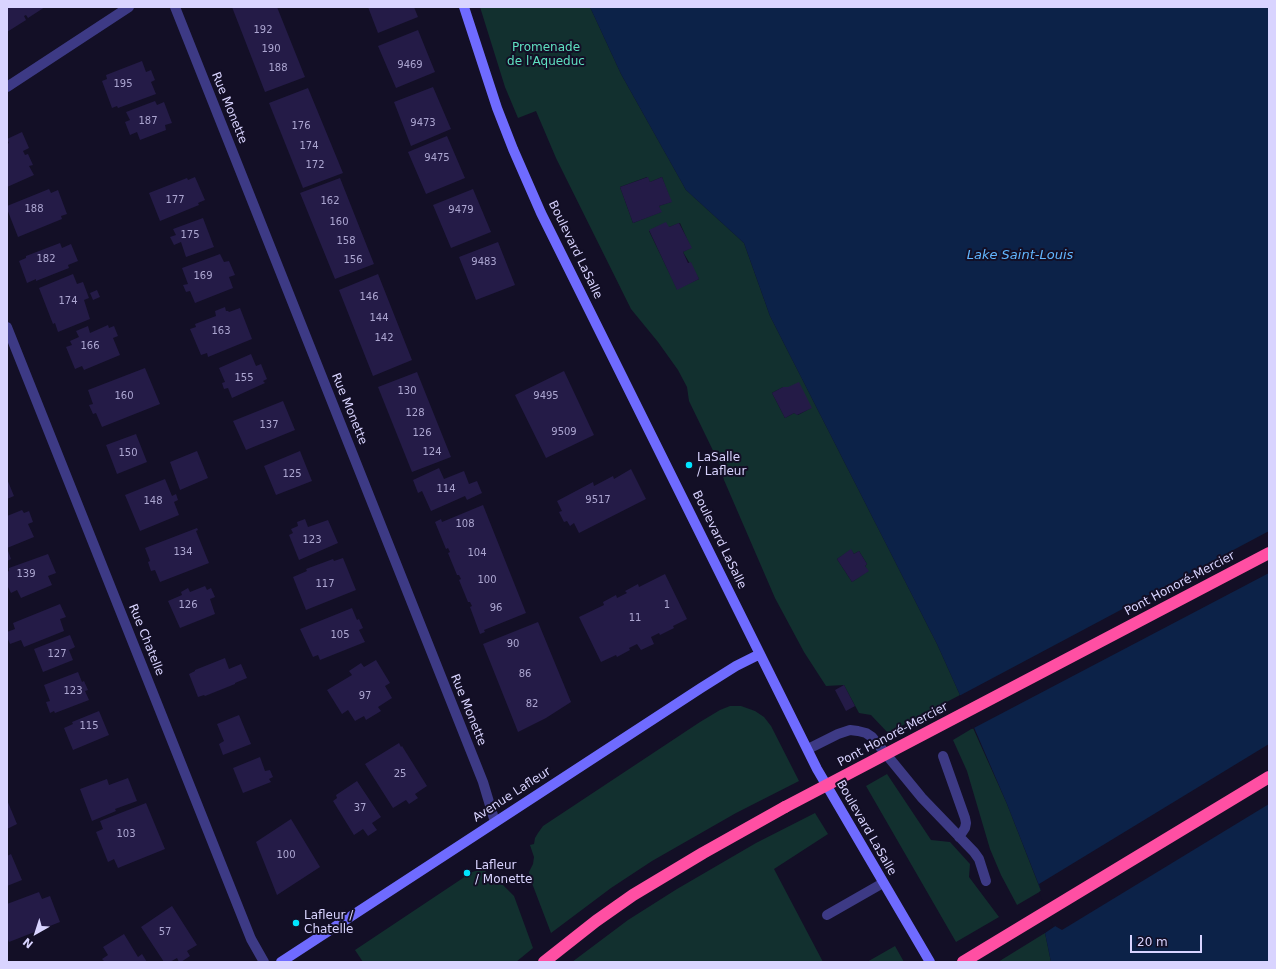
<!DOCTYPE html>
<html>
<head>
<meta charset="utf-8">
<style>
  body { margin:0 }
  #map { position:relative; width:1276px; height:969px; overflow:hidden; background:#130f26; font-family:"DejaVu Sans",sans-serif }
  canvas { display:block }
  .frame { position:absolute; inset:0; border:8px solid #d9d4ff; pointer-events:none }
  .north { position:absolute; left:16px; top:913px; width:40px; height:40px; -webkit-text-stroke:3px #130f26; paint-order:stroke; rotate:219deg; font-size:11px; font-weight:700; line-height:16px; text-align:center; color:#d9d4ff }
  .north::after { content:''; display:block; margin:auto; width:14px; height:18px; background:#d9d4ff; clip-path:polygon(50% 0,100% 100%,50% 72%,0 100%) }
  .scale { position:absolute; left:1130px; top:935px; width:72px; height:18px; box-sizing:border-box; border:2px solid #d9d4ff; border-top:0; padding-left:5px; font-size:12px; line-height:14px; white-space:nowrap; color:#d9d4ff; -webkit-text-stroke:3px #130f26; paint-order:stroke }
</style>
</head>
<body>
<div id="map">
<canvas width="1276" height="969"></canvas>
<div class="frame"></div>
<div class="north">N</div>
<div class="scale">20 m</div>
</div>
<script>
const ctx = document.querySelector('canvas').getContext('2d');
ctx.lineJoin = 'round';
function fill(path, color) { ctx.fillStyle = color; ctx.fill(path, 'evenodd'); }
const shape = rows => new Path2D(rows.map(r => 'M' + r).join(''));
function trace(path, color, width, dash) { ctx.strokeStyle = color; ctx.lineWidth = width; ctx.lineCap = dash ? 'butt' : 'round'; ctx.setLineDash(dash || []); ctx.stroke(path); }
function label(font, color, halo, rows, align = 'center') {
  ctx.font = font + ' "DejaVu Sans",sans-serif'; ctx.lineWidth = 4; ctx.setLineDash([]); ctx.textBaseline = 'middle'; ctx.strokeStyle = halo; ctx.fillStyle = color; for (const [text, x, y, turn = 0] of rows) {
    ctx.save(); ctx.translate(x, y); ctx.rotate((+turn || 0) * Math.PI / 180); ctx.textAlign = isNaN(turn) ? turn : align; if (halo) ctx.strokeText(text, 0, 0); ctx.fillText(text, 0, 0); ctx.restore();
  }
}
const green = shape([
  [480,7,590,7,621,74,686,190,744,243,770,316,937,644,960,695,888,733,871,715,859,713,844,685,826,686,804,652,775,598,724,480,720,465,689,401,687,387,678,370,658,342,631,309,556,158,536,111,518,118,505,87],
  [647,177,650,182,662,177,671,202,659,206,661,212,633,223,620,187],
  [680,223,691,248,683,252,699,279,677,289,649,231,669,227],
  [783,387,788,387,811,408,798,415,794,413,785,418,772,393],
  [851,550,854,554,859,551,867,564,865,566,868,571,852,582,837,559],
  [730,706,741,706,755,711,764,717,771,726,799,781,736,813,652,861,611,888,551,933,530,878,529,872,533,864,534,857,530,845,534,844,535,838,538,833,543,826,700,722,720,710],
  [973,728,1007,804,1041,891,1017,905,1001,875,990,849,967,771,953,740],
  [887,774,931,840,950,842,970,864,969,877,999,917,956,942,866,786],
  [815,813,828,834,774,869,823,962,572,962,628,920,677,889,756,843],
  [479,870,485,871,495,880,500,878,503,885,514,896,533,948,516,962,363,962,355,950,472,872],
  [1045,933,1051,962,998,962],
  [895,946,904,962,867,962]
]);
const water = shape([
  [590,7,1269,7,1269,962,1051,962,1045,933,1055,926,1007,804,960,695,937,644,770,316,744,243,686,190,621,74]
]);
const pier = shape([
  [1269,531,1269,573,972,729,959,696],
  [1269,744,1269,804,1062,930,1055,926,1043,934,1043,932,1053,926,1039,892,1041,891,1039,884]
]);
const building = shape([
  [7,7,45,7,28,18,26,15,24,16,26,20,7,32],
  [232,7,277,7,305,77,265,92],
  [368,7,414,7,418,17,378,33],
  [418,30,435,72,396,88,378,46],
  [142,61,146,72,151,70,155,80,151,82,156,94,118,108,117,106,112,108,102,81,107,79,106,75],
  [433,87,451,129,411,146,394,102],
  [308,88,343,173,303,188,269,103],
  [155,101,157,105,164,102,172,123,165,125,166,130,140,140,137,132,130,135,125,122,130,120,126,112],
  [22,132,29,148,23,151,25,155,28,154,33,165,29,166,34,175,7,187,7,144,9,143,7,139],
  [447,136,465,178,426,194,408,152],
  [195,177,205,200,198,203,199,205,160,221,149,193,187,178,188,180],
  [648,177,650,182,662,177,672,202,659,206,662,212,633,223,620,187],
  [340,178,374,264,335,279,300,193],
  [49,189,51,193,58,190,67,214,61,216,62,219,18,237,7,209,7,206],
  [473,189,491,232,451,248,433,205],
  [203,218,214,247,186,257,181,242,174,245,170,237,176,235,173,229],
  [666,222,669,227,679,223,692,248,683,252,688,263,691,262,699,279,677,290,649,230],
  [498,242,515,285,476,300,459,257],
  [60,243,62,248,71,244,78,261,68,265,69,268,36,281,36,279,27,283,19,261,26,258,26,256],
  [220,254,224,262,229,261,235,275,229,277,233,288,195,303,190,291,186,292,183,285,188,284,182,268],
  [73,274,77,284,83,282,89,298,84,300,90,319,58,332,55,323,53,324,39,288],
  [378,274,412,360,373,376,339,290],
  [97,290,100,297,93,300,90,293],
  [225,307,226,311,228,311,229,312,240,308,252,339,208,357,207,353,201,355,190,329,196,327,195,324,216,316,215,311],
  [108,325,109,328,114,326,118,336,113,338,120,355,84,370,82,366,75,369,66,347,72,345,70,341,79,337,76,331,88,326,90,333],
  [251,354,256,366,261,364,267,379,263,381,265,383,232,398,228,388,224,389,222,383,225,382,219,368],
  [145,368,160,404,102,427,96,413,93,414,89,405,93,404,88,390],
  [564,371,594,435,546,458,515,395],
  [417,372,451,457,412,472,378,387],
  [799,382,812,408,797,415,794,413,785,418,772,393,783,387,788,387],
  [283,401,295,430,246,450,233,421],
  [136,434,147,462,117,474,106,445],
  [197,451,208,478,180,490,170,462],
  [300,451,312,481,276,495,264,466],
  [439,468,444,479,464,471,469,484,477,481,482,493,467,500,465,496,431,511,422,491,418,493,413,480],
  [631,469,646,499,579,533,574,523,570,526,567,521,564,522,559,512,562,511,557,501,593,482,594,486,613,476,614,479],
  [7,479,14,496,7,499],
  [165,479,172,496,176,494,178,500,174,502,179,515,140,531,125,495],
  [483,505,526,613,484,630,485,632,480,634,470,607,472,606,470,602,468,602,459,580,461,579,459,575,457,575,448,553,450,552,448,548,446,549,435,522,441,519,442,522],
  [22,510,24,513,29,511,33,522,28,524,34,537,7,548,7,516],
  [305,519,308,527,328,520,338,543,299,560,289,535,293,533,291,529,298,526,297,522],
  [197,528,198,530,196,531,209,563,160,582,155,570,151,571,148,562,150,561,145,548],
  [7,548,11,559,7,561],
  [851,549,854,554,859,551,867,564,865,566,869,571,852,582,837,559],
  [48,554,56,573,48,576,52,585,21,598,17,590,11,593,8,587,7,588,7,572,9,571,9,568],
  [343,558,356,590,306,610,293,577,307,571,306,569,333,559,334,561],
  [665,574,687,619,673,626,674,628,660,635,659,633,651,637,654,644,641,650,637,644,629,648,630,650,617,657,616,655,601,662,579,617,604,605,603,602,616,595,617,598,627,593,625,591,638,584,639,587],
  [205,586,207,590,211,588,215,597,210,599,215,614,180,628,168,601,182,595,181,592,188,588,190,592],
  [60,604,66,617,60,619,64,631,24,647,21,640,10,644,7,637,7,632,15,629,13,623],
  [352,608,357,620,359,619,363,628,359,630,365,642,320,660,318,655,313,657,300,629],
  [538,622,571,702,546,718,518,732,483,644],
  [70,635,75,647,69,650,73,660,43,672,34,649],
  [225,658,229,669,241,664,247,678,235,683,235,684,205,696,204,695,198,697,189,674,195,671,195,670],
  [376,660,390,683,385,686,392,698,378,707,381,711,366,720,364,716,355,721,348,710,342,714,327,690,352,675,349,671,361,663,364,667],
  [78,672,82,682,84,681,88,690,85,691,89,700,55,713,54,711,50,713,46,702,50,701,44,685],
  [844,685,855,706,846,711,835,690],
  [99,711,109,735,73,750,64,728,73,724,72,722],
  [239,715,251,744,223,755,219,744,224,741,217,724],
  [399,743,401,747,402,746,427,786,415,794,418,798,409,804,406,800,393,808,365,764],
  [260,757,265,771,270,770,273,777,269,779,271,782,243,793,233,768],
  [128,778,137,801,115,809,116,811,92,821,80,789,107,779,109,785],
  [357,781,381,817,372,823,377,830,368,836,363,829,354,835,333,801,337,798,336,795],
  [7,800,17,824,7,829],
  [146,803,165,849,118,868,114,859,108,862,96,832,103,829,100,821],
  [291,819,320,867,277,895,256,842],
  [11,854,22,880,7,886,7,856],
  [39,892,42,899,50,896,60,922,9,942,7,937,7,904],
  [172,906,197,945,187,951,190,956,181,962,179,962,177,958,170,962,164,962,141,927],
  [124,934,138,957,142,954,147,962,105,962,102,959,108,955,103,947]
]);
const lane = shape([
  [808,749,838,734,850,730,858,731,866,733,872,737,922,798,974,852,979,859,986,881],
  [943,756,965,818,966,823,965,828,959,837],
  [827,915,883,883]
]);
const street = shape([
  [175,7,483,782,495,822],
  [7,87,129,7],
  [7,327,251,939,264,962]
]);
const secondary = shape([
  [464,7,497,108,513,149,541,213,817,769,930,962],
  [281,962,701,688,736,666,760,654]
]);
const highway = shape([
  [544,962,596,921,633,895,703,853,785,807],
  [963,962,1269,777]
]);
const highwayBridge = shape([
  [785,807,1269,553]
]);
const markers = [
  [689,465,4,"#00e5ff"],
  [467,873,4,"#00e5ff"],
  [296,923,4,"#00e5ff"]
];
const numberNames = [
  ["192",263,30],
  ["190",271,49],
  ["9469",410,65],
  ["188",278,68],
  ["195",123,84],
  ["187",148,121],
  ["9473",423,123],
  ["176",301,126],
  ["174",309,146],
  ["9475",437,158],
  ["172",315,165],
  ["177",175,200],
  ["162",330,201],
  ["188",34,209],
  ["9479",461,210],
  ["160",339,222],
  ["175",190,235],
  ["158",346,241],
  ["182",46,259],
  ["156",353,260],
  ["9483",484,262],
  ["169",203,276],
  ["146",369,297],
  ["174",68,301],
  ["144",379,318],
  ["163",221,331],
  ["142",384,338],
  ["166",90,346],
  ["155",244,378],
  ["130",407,391],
  ["160",124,396],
  ["9495",546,396],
  ["128",415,413],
  ["137",269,425],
  ["9509",564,432],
  ["126",422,433],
  ["124",432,452],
  ["150",128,453],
  ["125",292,474],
  ["114",446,489],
  ["9517",598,500],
  ["148",153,501],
  ["108",465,524],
  ["123",312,540],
  ["134",183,552],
  ["104",477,553],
  ["139",26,574],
  ["100",487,580],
  ["117",325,584],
  ["126",188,605],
  ["1",667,605],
  ["96",496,608],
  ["11",635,618],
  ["105",340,635],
  ["90",513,644],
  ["127",57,654],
  ["86",525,674],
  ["123",73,691],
  ["97",365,696],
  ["82",532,704],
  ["115",89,726],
  ["25",400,774],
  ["37",360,808],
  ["103",126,834],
  ["100",286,855],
  ["57",165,932]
];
const parkNames = [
  ["Promenade",546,48],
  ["de l'Aqueduc",546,62]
];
const streetNames = [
  ["Rue Monette",229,108,68],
  ["Boulevard LaSalle",575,250,64],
  ["Rue Monette",349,409,68],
  ["Boulevard LaSalle",719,540,64],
  ["Pont Honoré-Mercier",1180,584,-28],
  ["Rue Chatelle",146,640,68],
  ["Rue Monette",468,710,68],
  ["Pont Honoré-Mercier",893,735,-28],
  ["Avenue Lafleur",512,795,-33],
  ["Boulevard LaSalle",866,828,60]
];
const poiNames = [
  ["LaSalle",697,458],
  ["/ Lafleur",697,472],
  ["Lafleur",475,866],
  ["/ Monette",475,880],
  ["Lafleur /",304,916],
  ["Chatelle",304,930]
];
const waterNames = [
  ["Lake Saint-Louis",1020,256]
];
fill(green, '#12302f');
fill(water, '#0c2248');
fill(pier, '#130f26');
fill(building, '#241b47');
trace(lane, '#3d3a85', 10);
trace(street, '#3d3a85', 10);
trace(secondary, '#6f6bff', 10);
trace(highway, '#ff4fa3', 12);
trace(highwayBridge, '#ff4fa3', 12);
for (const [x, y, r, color] of markers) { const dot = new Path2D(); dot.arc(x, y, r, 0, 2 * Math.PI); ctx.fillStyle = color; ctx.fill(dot); trace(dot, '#130f26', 1.5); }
label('10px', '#aca6d1', null, numberNames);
label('12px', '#5fe0c0', '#130f26', parkNames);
label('12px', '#d9d4ff', '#130f26', streetNames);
label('12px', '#d9d4ff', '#130f26', poiNames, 'left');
label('italic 13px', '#62b6ff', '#130f26', waterNames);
</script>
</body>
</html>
